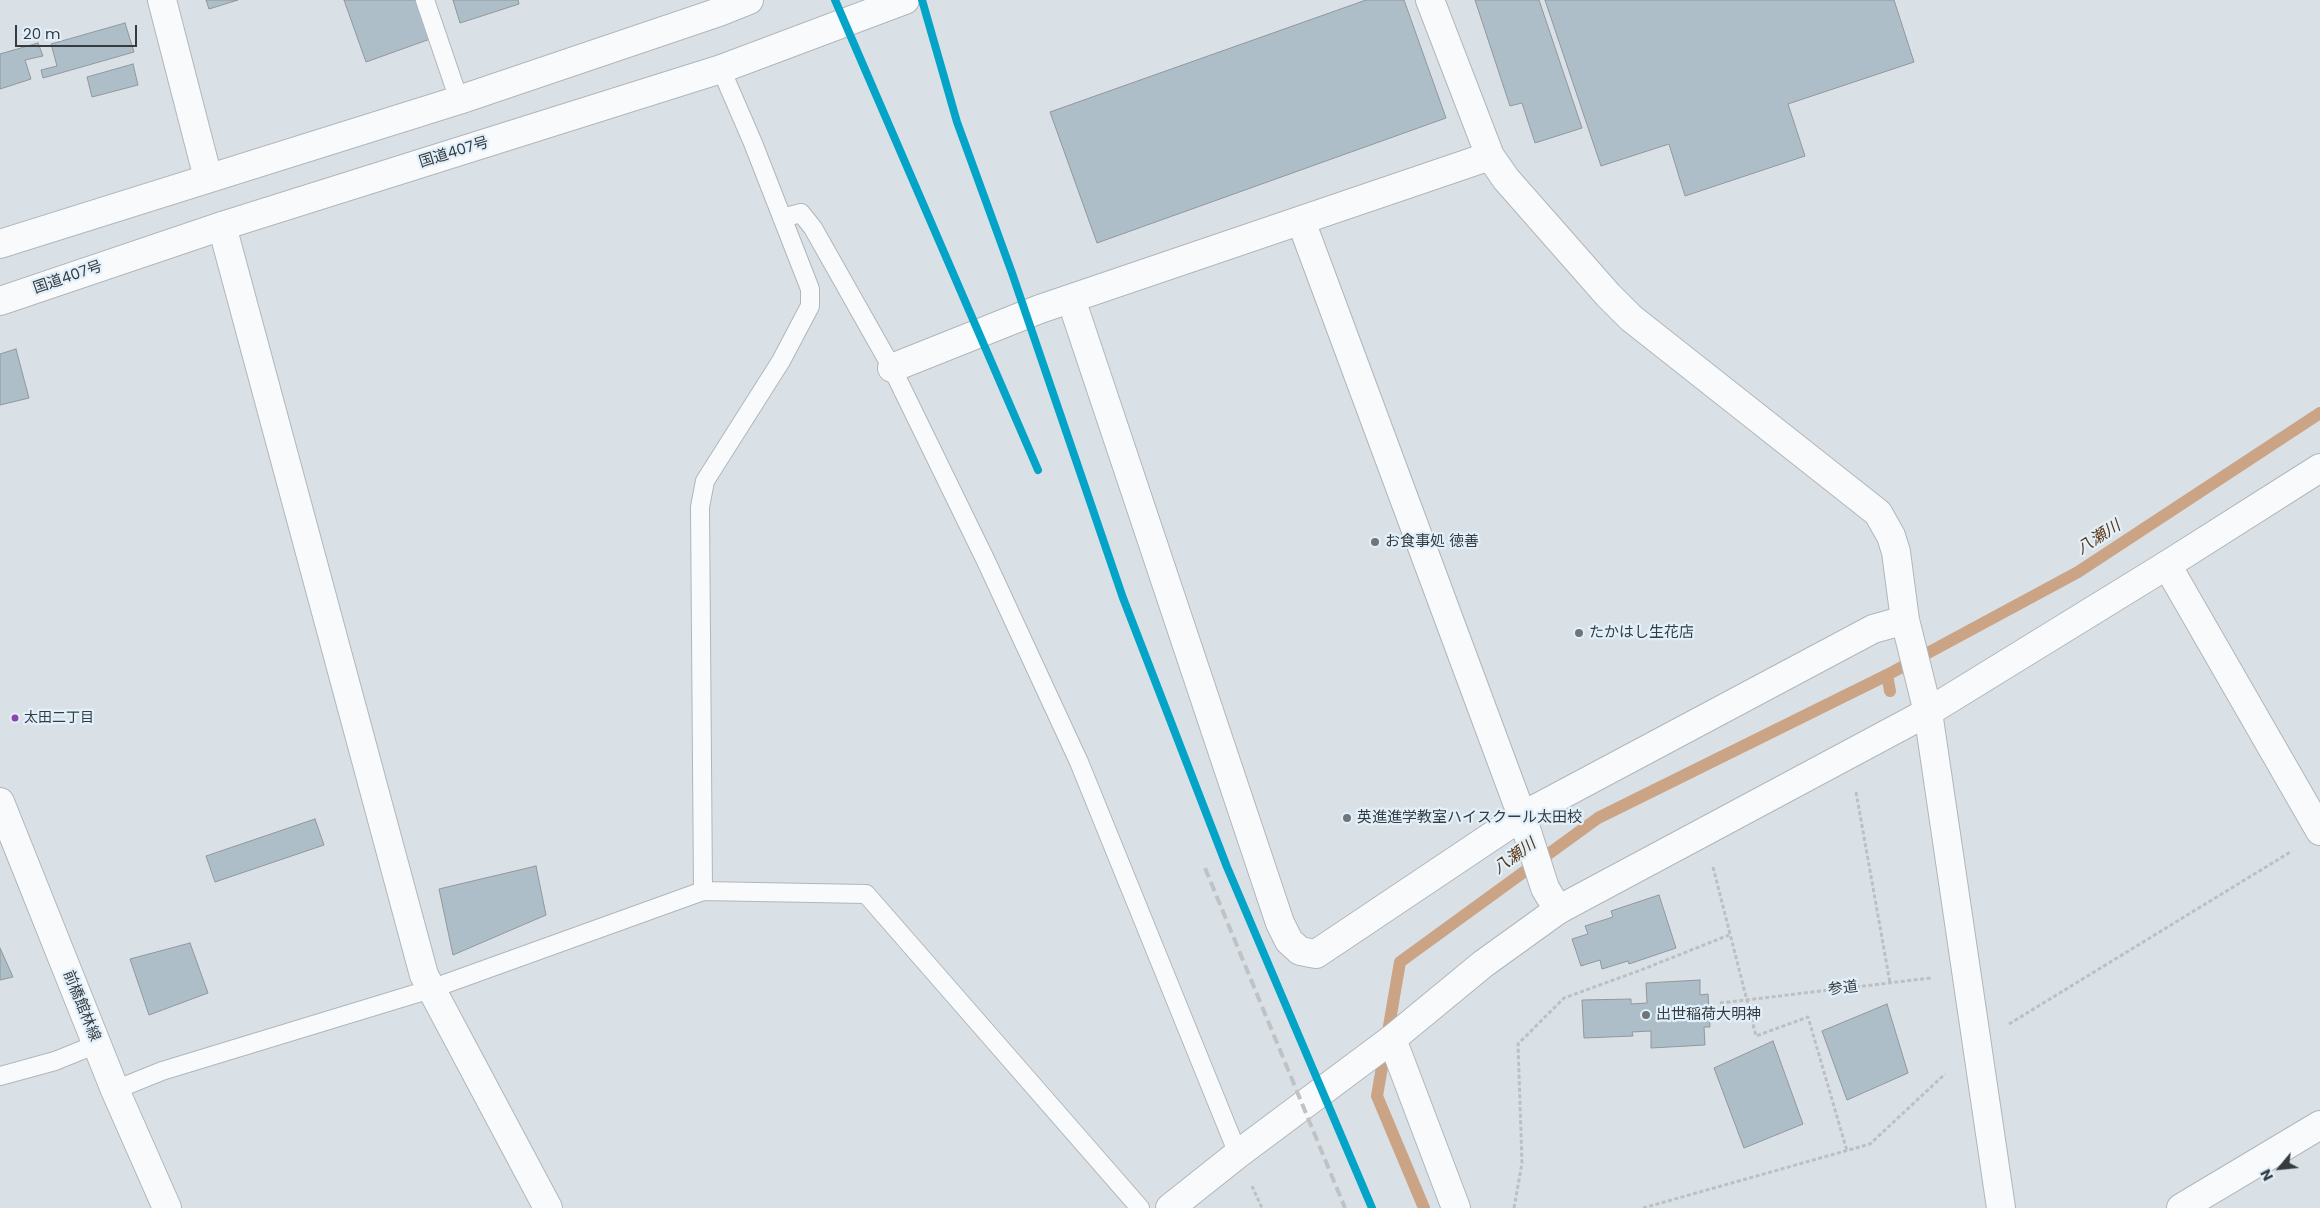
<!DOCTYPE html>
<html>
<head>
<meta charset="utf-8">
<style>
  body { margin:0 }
  #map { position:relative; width:2320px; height:1208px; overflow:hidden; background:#dae1e6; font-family:Poppins,sans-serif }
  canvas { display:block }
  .north { position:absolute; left:2255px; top:1143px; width:50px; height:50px; -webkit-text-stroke:4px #e1f0fa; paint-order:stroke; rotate:242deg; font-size:14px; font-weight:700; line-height:20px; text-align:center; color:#363b3f }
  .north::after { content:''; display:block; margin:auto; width:18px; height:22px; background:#363b3f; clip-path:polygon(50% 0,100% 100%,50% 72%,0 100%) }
  .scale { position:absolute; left:15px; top:25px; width:122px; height:22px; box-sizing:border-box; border:2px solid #363b3f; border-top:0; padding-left:6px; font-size:15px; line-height:18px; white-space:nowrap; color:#363b3f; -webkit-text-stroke:4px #e1f0fa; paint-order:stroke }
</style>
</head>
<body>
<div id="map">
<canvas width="2320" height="1208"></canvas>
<div class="north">N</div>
<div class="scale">20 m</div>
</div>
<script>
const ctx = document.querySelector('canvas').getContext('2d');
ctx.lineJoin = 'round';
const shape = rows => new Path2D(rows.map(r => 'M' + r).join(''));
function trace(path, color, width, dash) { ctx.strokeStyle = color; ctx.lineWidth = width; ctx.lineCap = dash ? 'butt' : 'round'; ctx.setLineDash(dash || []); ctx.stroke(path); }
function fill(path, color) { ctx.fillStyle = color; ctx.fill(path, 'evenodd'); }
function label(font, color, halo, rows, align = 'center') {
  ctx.font = font + ' Poppins,"Noto Sans JP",sans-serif'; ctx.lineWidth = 4.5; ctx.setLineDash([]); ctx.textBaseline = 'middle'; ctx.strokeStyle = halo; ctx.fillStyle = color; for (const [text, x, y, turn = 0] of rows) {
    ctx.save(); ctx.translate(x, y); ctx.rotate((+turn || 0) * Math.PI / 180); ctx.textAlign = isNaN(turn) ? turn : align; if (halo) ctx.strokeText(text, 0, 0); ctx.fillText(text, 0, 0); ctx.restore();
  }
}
const stream = shape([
  [1890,691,1887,675,2078,572,2320,413],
  [1424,1208,1377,1096,1400,962,1598,818,1887,675]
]);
const building = shape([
  [206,0,238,0,209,9,206,0],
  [344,0,420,0,433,38,366,62,344,0],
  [453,0,518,0,519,4,460,23,453,0],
  [1366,0,1404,0,1446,118,1097,243,1050,112,1366,0],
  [1475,0,1539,0,1582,128,1535,143,1522,103,1510,106,1475,0],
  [1545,0,1894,0,1914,62,1788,104,1805,156,1685,196,1669,144,1601,166,1545,0],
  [125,23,134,52,43,78,41,70,57,66,51,44,125,23],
  [38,43,43,56,25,60,31,79,0,89,0,54,38,43],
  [133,64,138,85,92,97,87,77,133,64],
  [16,349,29,398,0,405,0,354,16,349],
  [315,819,324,845,215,882,206,856,315,819],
  [536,866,546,915,453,955,439,889,536,866],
  [1659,895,1676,948,1629,964,1628,961,1602,969,1600,960,1581,966,1572,939,1588,934,1585,926,1613,917,1611,911,1659,895],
  [190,943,208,993,149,1015,130,959,190,943],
  [0,948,13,977,0,980,0,948],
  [1700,980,1700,995,1708,994,1710,1027,1704,1027,1705,1045,1651,1048,1651,1031,1632,1032,1633,1036,1584,1038,1582,1000,1631,999,1631,1004,1647,1003,1646,983,1700,980],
  [1887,1004,1908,1073,1847,1100,1822,1031,1887,1004],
  [1773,1041,1803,1124,1744,1148,1714,1068,1773,1041]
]);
const path = shape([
  [1856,792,1890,983],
  [1713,867,1756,1036,1808,1017,1847,1151],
  [1720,1003,1931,978],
  [2009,1024,2292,851],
  [1252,1186,1262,1208],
  [1514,1208,1522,1163,1518,1044,1564,998,1641,970,1729,935],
  [1643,1208,1870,1144,1945,1074]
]);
const service = shape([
  [425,0,459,100],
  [782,218,801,213,813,228,892,368,986,561,1079,762,1238,1154],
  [703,891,700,507,705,481,781,361,810,306,810,289,753,143,721,69],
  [0,1076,55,1061,97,1044],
  [115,1090,162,1071,431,989,703,891,866,894,1140,1208]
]);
const minor = shape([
  [162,0,208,178],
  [1430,0,1490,156,1506,179,1608,295,1631,318,1878,513,1891,536,1896,552,1905,620,1928,712],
  [1301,221,1522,816,1545,888,1558,910],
  [222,226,424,975,548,1208],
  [1071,299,1280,923,1289,941,1300,951,1316,954,1522,816,1873,629,1905,620],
  [892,368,1040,309,1490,156],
  [2167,565,2320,831],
  [1392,1039,1456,1208],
  [2181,1208,2320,1125]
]);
const tertiary = shape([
  [1928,712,2001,1208],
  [1170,1208,1238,1154,1392,1039,1483,964,1558,910,1928,712,2167,565,2320,468]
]);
const primary = shape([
  [0,802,115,1090,167,1208]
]);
const trunk = shape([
  [0,244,459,100,719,12,749,0],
  [0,301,222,226,721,69,905,0]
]);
const rail = shape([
  [1205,868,1345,1208]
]);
const rail1 = shape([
  [835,0,1038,470],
  [922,0,957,122,1012,273,1123,598,1227,867,1372,1208]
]);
const markers = [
  [1375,542,5,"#6f7579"],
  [1579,633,5,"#6f7579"],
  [15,718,4.5,"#8e44ad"],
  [1347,818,5,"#6f7579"],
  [1646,1015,5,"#6f7579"]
];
const busNames = [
  ["太田二丁目",24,718]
];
const streetNames = [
  ["国道407号",454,153,-17],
  ["国道407号",68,278,-19],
  ["参道",1843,989,-7],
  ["前橋館林線",81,1006,68]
];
const poiNames = [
  ["お食事処 徳善",1385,542],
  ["たかはし生花店",1589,633],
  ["英進進学教室ハイスクール太田校",1357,818],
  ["出世稲荷大明神",1656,1015]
];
const waterNames = [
  ["八瀬川",2099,538,-33],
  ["八瀬川",1515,857,-36]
];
trace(stream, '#cba385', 12);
fill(building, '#adbec9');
trace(building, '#91979b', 1);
trace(service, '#b0b6bb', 20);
trace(minor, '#b0b6bb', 30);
trace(tertiary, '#b0b6bb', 30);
trace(primary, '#b0b6bb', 30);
trace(trunk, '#b0b6bb', 30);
trace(path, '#bdc0c2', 3, [4, 2.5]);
trace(service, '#f9fafb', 18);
trace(minor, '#f9fafb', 28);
trace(tertiary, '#f9fafb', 28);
trace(primary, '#f9fafb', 28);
trace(trunk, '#f9fafb', 28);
trace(rail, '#c0c2c4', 4, [10, 5]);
trace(rail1, '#03a4c7', 8);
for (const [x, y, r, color] of markers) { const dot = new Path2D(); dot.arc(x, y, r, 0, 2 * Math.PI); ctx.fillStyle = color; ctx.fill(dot); trace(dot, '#e1f0fa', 2); }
label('14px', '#363b3f', '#e1f0fa', busNames, 'left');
label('15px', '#363b3f', '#e1f0fa', streetNames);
label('15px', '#363b3f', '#e1f0fa', poiNames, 'left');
label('italic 16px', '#5d3512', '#e1f0fa', waterNames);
</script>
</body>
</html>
